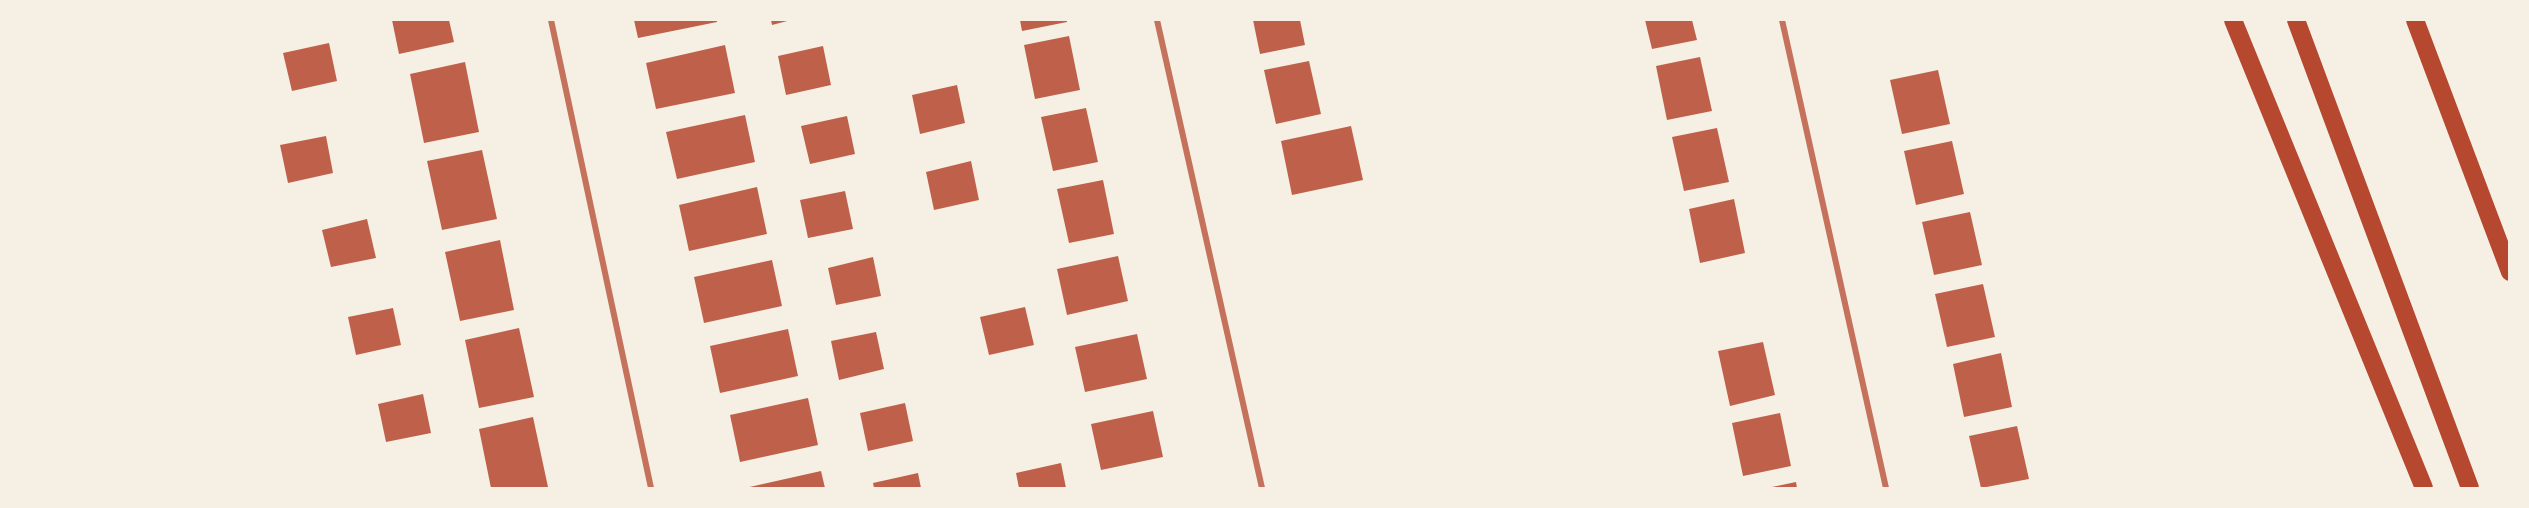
<!DOCTYPE html>
<html>
<head>
<meta charset="utf-8">
<style>
  body { margin:0 }
  #map { position:relative; width:2529px; height:508px; overflow:hidden; background:#f6efe4; font-family:Helvetica,sans-serif }
  canvas { display:block }
  .frame { position:absolute; inset:0; border:21px solid #f6efe4; pointer-events:none }
</style>
</head>
<body>
<div id="map">
<canvas width="2529" height="508"></canvas>
<div class="frame"></div>
</div>
<script>
const ctx = document.querySelector('canvas').getContext('2d');
ctx.lineJoin = 'round';
function fill(path, color) { ctx.fillStyle = color; ctx.fill(path, 'evenodd'); }
const shape = rows => new Path2D(rows.map(r => 'M' + r).join(''));
function trace(path, color, width, dash) { ctx.strokeStyle = color; ctx.lineWidth = width; ctx.lineCap = dash ? 'butt' : 'round'; ctx.setLineDash(dash || []); ctx.stroke(path); }
const building = shape([
  [392,20,449,20,454,42,399,54],
  [634,20,717,20,717,22,638,38],
  [771,20,791,20,772,25],
  [1020,20,1067,20,1067,22,1022,31],
  [1253,20,1300,20,1305,45,1260,54],
  [1645,20,1692,20,1697,40,1652,49],
  [1069,36,1080,90,1035,99,1024,45],
  [329,43,337,81,292,91,283,53],
  [725,45,735,93,656,109,646,63],
  [823,46,831,85,786,95,778,56],
  [1700,57,1712,111,1667,120,1656,66],
  [1309,61,1321,114,1276,124,1264,70],
  [465,62,479,132,424,143,410,74],
  [1938,70,1950,124,1902,134,1890,80],
  [957,85,965,123,920,134,912,95],
  [1086,108,1098,162,1053,171,1041,117],
  [745,115,755,162,677,179,666,132],
  [847,116,855,154,810,164,801,126],
  [1351,126,1363,180,1292,195,1281,141],
  [1717,128,1729,182,1684,191,1672,137],
  [326,136,333,173,288,183,280,145],
  [1952,141,1964,194,1916,205,1904,151],
  [482,150,497,219,442,230,427,161],
  [971,161,979,200,934,210,926,172],
  [1103,180,1114,234,1069,243,1057,189],
  [757,187,767,234,689,251,679,205],
  [845,191,853,229,808,238,800,200],
  [1734,199,1745,253,1700,263,1689,209],
  [1970,212,1982,265,1934,275,1922,222],
  [367,219,376,258,331,267,322,230],
  [500,240,514,310,460,321,445,252],
  [1118,256,1128,301,1067,315,1057,269],
  [873,257,881,296,836,305,828,268],
  [772,260,782,306,704,323,694,277],
  [1983,284,1995,337,1947,347,1935,294],
  [1025,307,1034,345,989,355,980,317],
  [393,308,401,345,356,355,348,317],
  [519,328,534,397,479,408,465,340],
  [788,329,798,376,720,393,710,346],
  [876,332,884,369,839,380,831,341],
  [1137,334,1147,379,1085,392,1075,347],
  [1763,342,1775,395,1730,406,1718,351],
  [2001,353,2012,407,1964,417,1953,364],
  [423,394,431,433,386,442,378,404],
  [808,398,818,445,740,462,730,415],
  [905,403,913,441,868,451,860,413],
  [1153,411,1163,457,1101,470,1091,424],
  [1780,413,1791,466,1743,476,1732,423],
  [533,417,548,487,491,488,479,429],
  [2017,426,2029,479,1981,488,1969,436],
  [1061,463,1066,488,1019,488,1016,473],
  [821,471,825,488,745,488],
  [918,473,921,488,874,488,873,483],
  [1796,482,1797,488,1772,488,1772,487]
]);
const minor = shape([
  [551,20,651,488],
  [1157,20,1262,488],
  [1782,20,1886,488]
]);
const motorway = shape([
  [2233,20,2424,488],
  [2296,20,2470,488],
  [2415,20,2510,272]
]);
fill(building, '#bf614a');
trace(minor, '#c5725c', 6);
trace(motorway, '#b5482f', 18);
</script>
</body>
</html>
